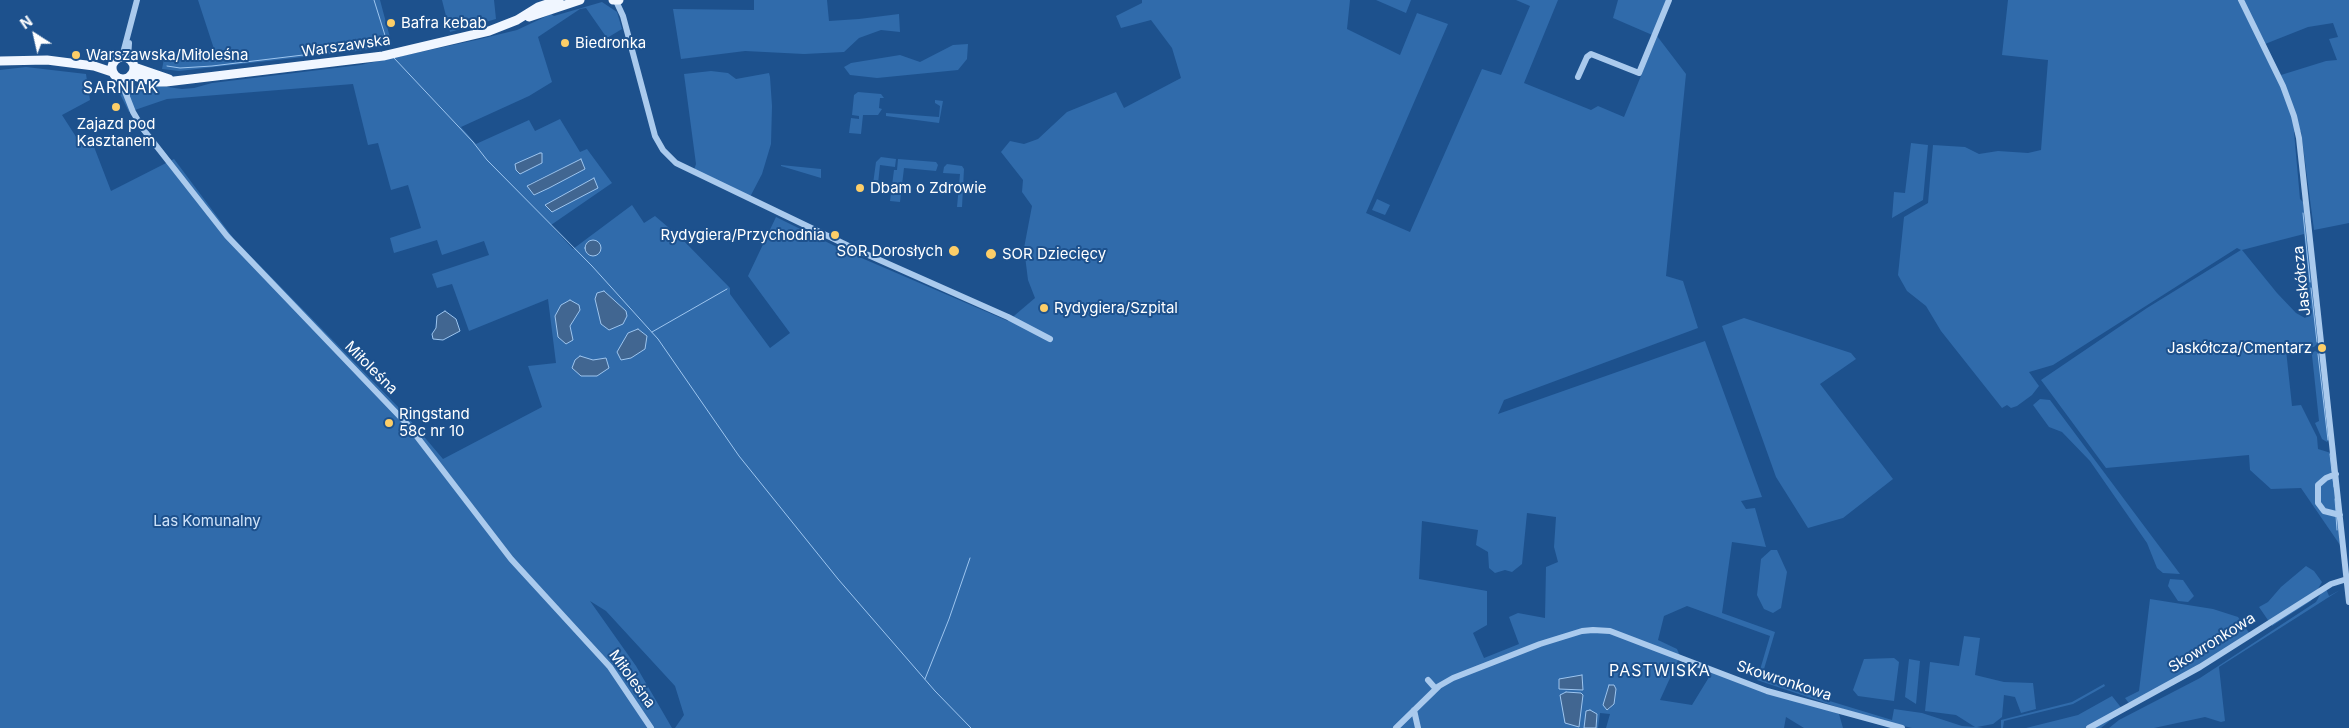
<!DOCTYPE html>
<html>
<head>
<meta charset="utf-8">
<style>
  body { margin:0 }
  #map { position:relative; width:2349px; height:728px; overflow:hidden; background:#1d518d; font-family:Inter,sans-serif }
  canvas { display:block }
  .north { position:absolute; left:10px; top:10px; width:50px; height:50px; -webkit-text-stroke:4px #1d518d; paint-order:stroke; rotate:325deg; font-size:14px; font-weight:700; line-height:20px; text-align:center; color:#fff }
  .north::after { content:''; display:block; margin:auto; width:18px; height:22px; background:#fff; clip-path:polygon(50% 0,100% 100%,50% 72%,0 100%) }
</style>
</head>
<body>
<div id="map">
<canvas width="2349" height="728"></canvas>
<div class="north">N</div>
</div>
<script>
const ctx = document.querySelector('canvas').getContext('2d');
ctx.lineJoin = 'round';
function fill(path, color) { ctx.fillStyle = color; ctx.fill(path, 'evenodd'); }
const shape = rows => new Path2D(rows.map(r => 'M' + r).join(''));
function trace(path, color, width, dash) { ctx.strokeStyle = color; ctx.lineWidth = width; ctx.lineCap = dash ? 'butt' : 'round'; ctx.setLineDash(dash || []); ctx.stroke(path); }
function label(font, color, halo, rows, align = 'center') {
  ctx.font = font + ' Inter,sans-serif'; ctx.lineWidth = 4; ctx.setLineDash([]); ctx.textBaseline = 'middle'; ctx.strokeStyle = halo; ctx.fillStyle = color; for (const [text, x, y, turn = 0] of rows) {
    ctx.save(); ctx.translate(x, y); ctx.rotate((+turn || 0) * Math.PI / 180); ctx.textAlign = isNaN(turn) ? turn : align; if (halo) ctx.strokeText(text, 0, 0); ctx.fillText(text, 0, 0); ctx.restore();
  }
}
const green = shape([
  [198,0,380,0,392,45,357,51,179,71,162,69,165,54,215,52],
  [442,0,494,0,496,19,450,32],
  [754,0,827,0,829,21,859,19,899,14,900,32,881,30,859,38,844,52,804,54,745,51,681,59,673,9,754,10],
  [1142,0,1350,0,1347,29,1400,55,1417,13,1448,24,1366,213,1410,232,1482,69,1501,75,1530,6,1516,0,1558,0,1524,83,1591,110,1598,106,1624,117,1657,37,1613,18,1618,0,1671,0,1657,36,1686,74,1666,276,1683,281,1698,328,1504,400,1498,414,1705,341,1762,497,1741,501,1746,509,1755,508,1766,547,1732,542,1722,613,1775,632,1764,669,1777,685,1892,720,1894,709,1922,713,1962,726,1975,727,1956,715,1925,711,1930,662,1959,666,1964,636,1980,638,1975,675,2004,682,2033,683,2036,709,2021,713,2015,697,2004,695,2002,717,1993,724,1977,727,1984,728,1912,728,1873,719,1757,680,1770,636,1687,606,1664,616,1658,640,1677,649,1680,656,1660,700,1692,705,1714,669,1839,714,1843,728,1804,728,1786,717,1784,728,1606,728,1610,714,1600,713,1598,728,1596,728,1597,722,1585,721,1584,728,675,728,684,715,675,686,606,611,590,601,636,666,672,728,0,728,0,70,26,67,86,74,90,100,62,115,80,143,91,139,111,191,174,159,234,239,404,413,443,459,542,407,528,366,556,363,548,299,469,331,452,284,437,288,432,274,489,255,484,241,442,255,437,240,394,253,390,238,421,228,408,185,391,190,378,143,368,145,353,84,167,99,129,112,118,90,146,84,182,89,194,88,212,83,360,65,476,40,517,30,551,14,554,16,602,2,617,12,622,29,607,38,586,8,580,9,538,37,552,82,529,96,461,127,476,144,529,120,535,131,560,119,580,152,587,149,612,183,551,225,573,249,632,205,644,223,655,216,682,239,730,288,730,294,770,348,790,333,748,276,776,217,843,250,1008,321,1035,298,1028,280,1024,248,1032,206,1022,192,1023,180,1001,152,1010,141,1024,144,1038,139,1067,112,1116,92,1124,108,1181,78,1172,48,1151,20,1121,28,1116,16,1142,3],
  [580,160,585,169,535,195,529,184],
  [1527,513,1556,517,1554,547,1558,562,1546,567,1545,618,1518,613,1509,617,1519,644,1484,658,1473,633,1487,625,1487,591,1419,579,1422,521,1478,530,1476,545,1488,552,1489,568,1495,573,1505,570,1512,572,1522,564],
  [1609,685,1616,689,1610,709,1603,705],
  [1376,0,1411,0,1406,13],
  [2008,0,2349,0,2349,223,2314,230,2301,131,2294,132,2300,199,2303,202,2318,343,2314,347,2286,350,2292,406,2301,405,2317,437,2318,449,2331,453,2340,545,2301,488,2271,489,2250,470,2249,455,2106,468,2041,380,2147,308,2241,250,2237,248,2053,365,2029,372,2039,386,2032,395,2017,406,2011,408,2007,405,2002,408,1941,331,1926,306,1907,291,1898,275,1904,217,1928,203,1933,145,1965,147,1979,154,1998,151,2028,153,2041,150,2048,60,2002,55],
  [2333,23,2338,37,2329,39,2337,60,2326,61,2281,75,2265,44,2308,27],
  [2304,234,2308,275,2304,276,2308,315,2305,318,2296,313,2277,293,2242,250],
  [968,44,967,59,958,70,877,78,850,75,844,67,851,63,900,55,920,62,953,45],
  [711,71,728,73,736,79,769,73,770,77,772,106,771,144,762,174,750,197,694,170,696,164,684,74],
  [858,92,881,94,884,98,880,98,879,108,882,109,878,115,863,115,861,134,849,133,851,118,859,119,859,116,852,115,854,95],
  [935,100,943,101,939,123,886,116,886,113,939,117,940,106,935,103],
  [1911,143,1928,145,1923,200,1892,218,1894,192,1905,193],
  [881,157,896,159,895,167,880,165,878,184,873,184,876,162],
  [898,159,936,162,938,165,936,171,904,168,900,202,890,201,894,170,897,170],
  [947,164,962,166,964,169,962,207,957,207,960,174,943,173,944,167],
  [781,165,821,169,821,178,781,166],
  [1377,199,1390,205,1385,215,1372,210],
  [1744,318,1851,353,1856,359,1820,384,1893,479,1843,518,1808,528,1776,477,1722,326],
  [2315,351,2319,353,2329,439,2327,442,2322,439,2315,423,2319,421,2312,355,2309,355],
  [2040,399,2050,400,2180,574,2163,573,2157,568,2147,543,2090,461,2062,432,2049,427,2033,405],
  [1771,550,1777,550,1787,572,1781,608,1773,613,1764,609,1757,595,1761,559],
  [2306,566,2314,571,2322,582,2311,601,2272,626,2259,607,2268,602,2281,587],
  [2170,579,2183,580,2194,596,2188,602,2178,601,2168,586],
  [2325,586,2329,596,2340,590,2219,667,2225,721,2221,722,2205,717,2154,728,2109,728,2119,720,2200,678,2316,602],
  [2150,599,2213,609,2238,617,2252,637,2184,679,2131,706,2125,698,2139,691],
  [1894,658,1899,662,1894,701,1858,696,1853,690,1864,659],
  [1909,659,1920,661,1916,704,1905,697],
  [2104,684,2105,686,2073,704,2004,721,2003,728,2001,728,2001,720,2072,702],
  [2112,696,2123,710,2101,728,2026,728,2078,715]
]);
const water = shape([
  [540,153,542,153,542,163,520,174,516,170,515,164,540,153],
  [581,159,585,169,549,188,534,195,527,186,581,159],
  [594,178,598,188,552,212,545,205,594,178],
  '585 248a8 8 0 1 1 16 0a8 8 0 1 1-16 0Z',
  [604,291,626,311,627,316,623,324,609,330,601,324,595,299,597,293,604,291],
  [570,300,579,305,580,310,570,326,573,340,566,344,558,337,555,316,561,305,570,300],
  [445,311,456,319,460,331,443,340,433,339,432,334,436,328,437,316,445,311],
  [638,329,647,336,645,349,631,358,621,360,617,352,628,333,638,329],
  [580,356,593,360,606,358,609,368,597,376,581,376,572,368,575,360,580,356],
  [1582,675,1583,690,1559,689,1559,679,1582,675],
  [1609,685,1614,685,1616,689,1614,704,1607,710,1603,705,1609,685],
  [1566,692,1581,693,1583,695,1579,727,1565,723,1560,695,1566,692],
  [1590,710,1597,714,1596,728,1584,728,1586,711,1590,710]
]);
const stream = shape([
  [374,0,388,45],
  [394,58,473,142,487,160,592,266,658,339,739,456,838,579,935,691,971,728],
  [167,66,180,68,212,66,378,46],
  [2303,213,2310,282],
  [2311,288,2317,342],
  [652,332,727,289],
  [2318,354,2328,440],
  [2330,454,2332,472],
  [2333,479,2334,487],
  [2335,499,2336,512],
  [2336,516,2337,530],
  [925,679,949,619,970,558]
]);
const minor = shape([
  [2241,0,2283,86,2294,116,2299,138,2349,602],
  [616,1,623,16,655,136,663,150,676,163,857,250,1008,317,1050,339],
  [122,57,137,0],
  [128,59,129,43],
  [1578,77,1587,57,1591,54,1639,73,1669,0],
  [120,79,133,112,143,129,227,236,408,425,511,559,610,667,651,728],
  [126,79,127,95],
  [2336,474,2326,478,2318,485,2318,503,2324,511,2340,515],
  [1428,680,1436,689],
  [1414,710,1418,728],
  [1396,728,1439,686,1453,678,1540,644,1582,631,1593,630,1610,631,1767,691,1902,728],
  [2089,728,2200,667,2331,584,2347,579]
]);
const major = shape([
  [613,0,619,0],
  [529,17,580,0],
  '112 68a11 11 0 1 1 22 0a11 11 0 1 1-22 0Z',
  [0,61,47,60,94,66,112,72],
  [134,67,169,79],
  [131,75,154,82,166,82,383,56,489,31,517,20,538,7,559,0]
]);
const markers = [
  [391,23,5,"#fdce68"],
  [565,43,5,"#fdce68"],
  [76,55,5,"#fdce68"],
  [116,107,5,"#fdce68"],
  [860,188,5,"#fdce68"],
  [835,235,5,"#fdce68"],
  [954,251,6,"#fdce68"],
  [991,254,6,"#fdce68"],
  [1044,308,5,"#fdce68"],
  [2322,348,5,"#fdce68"],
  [389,423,5,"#fdce68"]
];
const poiNames = [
  ["Bafra kebab",401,23],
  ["Biedronka",575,43],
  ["Warszawska/Miłoleśna",86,55],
  ["Zajazd pod",116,124,"center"],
  ["Kasztanem",116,141,"center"],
  ["Dbam o Zdrowie",870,188],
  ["Rydygiera/Przychodnia",825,235,"right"],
  ["SOR Dorosłych",943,251,"right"],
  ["SOR Dziecięcy",1002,254],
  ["Rydygiera/Szpital",1054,308],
  ["Jaskółcza/Cmentarz",2312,348,"right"],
  ["Ringstand",399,414],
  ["58c nr 10",399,431]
];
const streetNames = [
  ["Warszawska",346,46,-8],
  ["Jaskółcza",2302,281,-96],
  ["Miłoleśna",371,368,45],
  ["Skowronkowa",2212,643,-32],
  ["Miłoleśna",632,679,54],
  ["Skowronkowa",1784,681,18]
];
const parkNames = [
  ["Las Komunalny",207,521]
];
const neighbourhoodNames = [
  ["SARNIAK",121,88],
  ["PASTWISKA",1660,671]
];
fill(green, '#306bab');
fill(water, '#416691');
trace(water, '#9dc5ef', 1);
trace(stream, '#9dc5ef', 1);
trace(minor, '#aacaed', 6);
trace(major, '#f0f6ff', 9);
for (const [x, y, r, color] of markers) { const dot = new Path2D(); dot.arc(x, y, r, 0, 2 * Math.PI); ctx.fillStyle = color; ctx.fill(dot); trace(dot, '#1d518d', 2); }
label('15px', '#fff', '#1d518d', poiNames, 'left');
label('15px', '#fff', '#1d518d', streetNames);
label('15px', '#cfe3f9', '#1d518d', parkNames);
ctx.letterSpacing = '1px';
label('16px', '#fff', '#1d518d', neighbourhoodNames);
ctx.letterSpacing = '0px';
</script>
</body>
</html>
